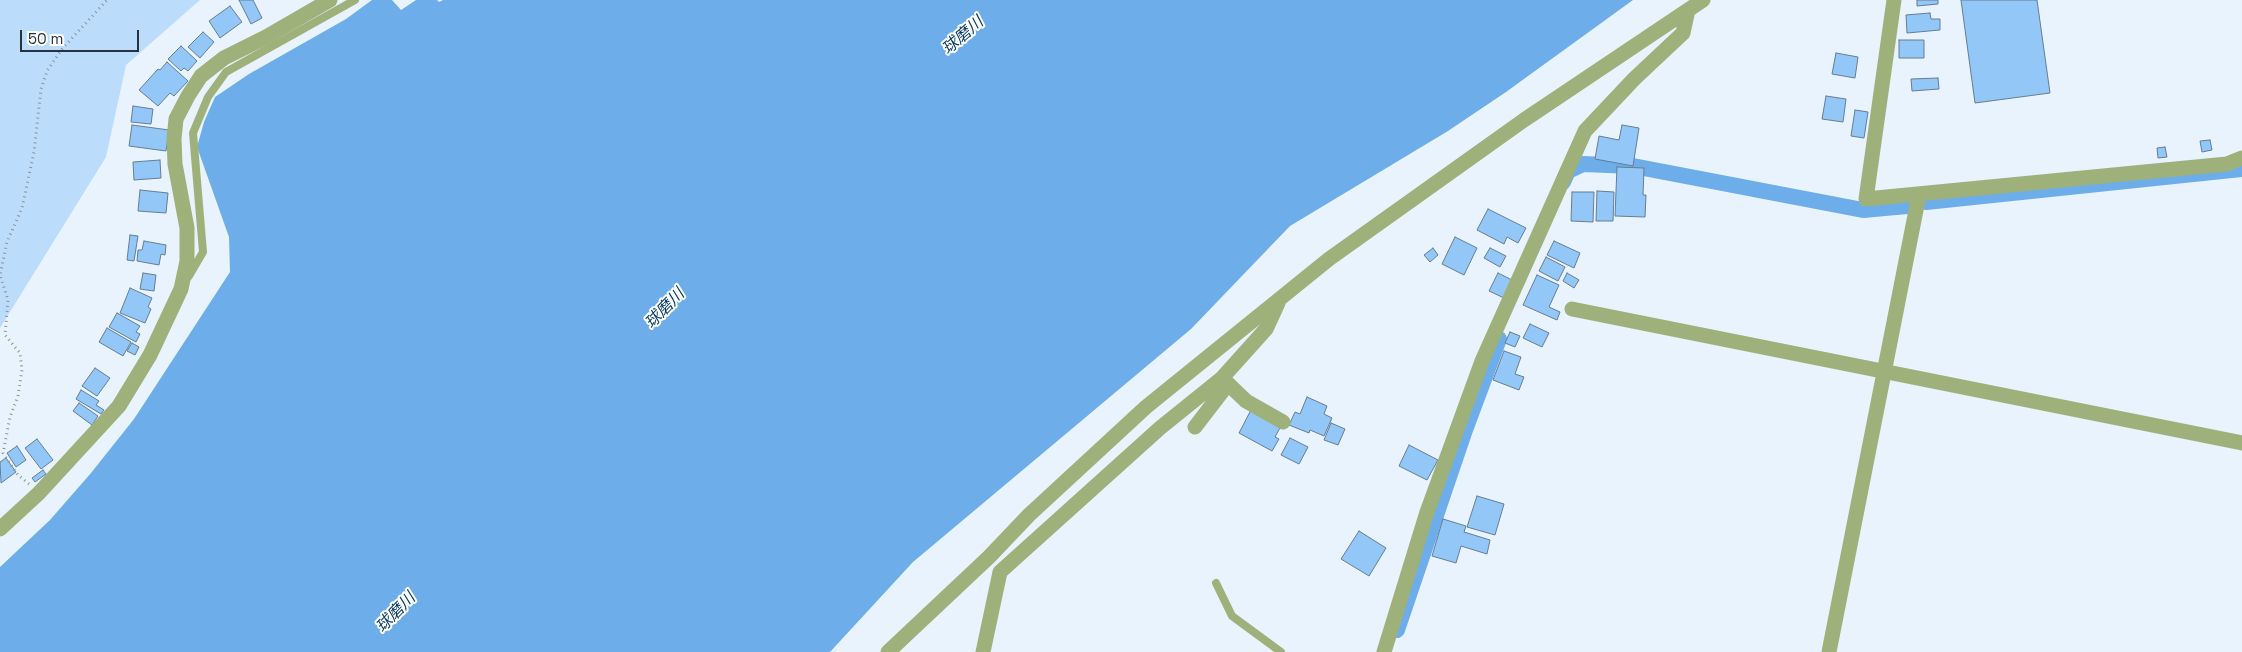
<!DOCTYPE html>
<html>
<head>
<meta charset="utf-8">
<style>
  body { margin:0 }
  #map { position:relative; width:2242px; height:652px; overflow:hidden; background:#e8f3fd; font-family:"Space Grotesk",sans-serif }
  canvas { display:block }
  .scale { position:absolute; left:20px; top:30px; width:119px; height:22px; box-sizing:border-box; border:2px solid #27323c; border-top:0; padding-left:6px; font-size:15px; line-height:18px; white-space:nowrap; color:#27323c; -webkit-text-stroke:4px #fff; paint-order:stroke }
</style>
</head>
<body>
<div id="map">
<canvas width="2242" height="652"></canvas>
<div class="scale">50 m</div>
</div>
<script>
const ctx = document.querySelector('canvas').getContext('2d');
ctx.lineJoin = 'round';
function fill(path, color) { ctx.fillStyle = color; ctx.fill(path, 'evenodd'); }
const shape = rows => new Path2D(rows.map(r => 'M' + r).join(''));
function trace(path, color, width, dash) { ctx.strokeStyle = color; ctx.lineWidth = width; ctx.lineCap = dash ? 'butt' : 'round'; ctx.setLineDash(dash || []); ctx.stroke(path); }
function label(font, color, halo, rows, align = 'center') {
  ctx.font = font + ' "Space Grotesk","Noto Sans JP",sans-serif'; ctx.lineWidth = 4; ctx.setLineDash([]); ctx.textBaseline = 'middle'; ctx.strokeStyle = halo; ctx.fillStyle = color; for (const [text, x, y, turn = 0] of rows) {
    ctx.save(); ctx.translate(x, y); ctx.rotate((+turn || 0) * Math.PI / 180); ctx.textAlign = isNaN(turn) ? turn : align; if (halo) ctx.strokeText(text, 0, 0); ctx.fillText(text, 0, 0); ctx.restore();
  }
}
const green = shape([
  [0,0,200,0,126,65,106,157,0,328]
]);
const water = shape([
  [372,0,392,0,401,10,416,0,437,0,439,2,443,0,1633,0,1506,92,1448,131,1290,226,1191,329,913,562,830,652,0,652,0,567,50,520,91,473,134,419,230,272,229,237,197,147,204,122,215,97,249,74,346,19]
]);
const canal = shape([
  [1563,182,1568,171,1583,164,1633,166,1863,210,1907,206],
  [1926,202,2242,169],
  [1397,630,1465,430,1499,339]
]);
const building = shape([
  [239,0,253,0,262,18,251,24,239,0],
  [1917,0,1938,0,1938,4,1917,6,1917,0],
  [1961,0,2037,0,2050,93,1975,103,1961,0],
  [230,6,242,22,220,38,209,21,230,6],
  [1930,13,1931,19,1940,19,1940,30,1907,33,1906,15,1930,13],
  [203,32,214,42,200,58,188,47,203,32],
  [1899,40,1924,40,1924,58,1899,58,1899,40],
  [181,46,197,61,188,71,184,68,181,71,168,59,181,46],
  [1836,53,1858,57,1855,78,1832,74,1836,53],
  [167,62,188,81,174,96,170,93,158,106,139,90,158,69,160,70,167,62],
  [1938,78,1939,89,1912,91,1911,79,1938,78],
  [1826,96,1846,99,1843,122,1822,119,1826,96],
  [133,106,153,109,151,124,131,122,133,106],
  [1855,110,1868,112,1864,138,1851,136,1855,110],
  [132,125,169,130,166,151,129,146,132,125],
  [1622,125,1639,128,1633,166,1595,159,1599,136,1619,140,1622,125],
  [2210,140,2212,150,2202,152,2200,141,2210,140],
  [2165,147,2167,157,2158,158,2157,148,2165,147],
  [160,160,161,178,134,180,133,162,160,160],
  [1617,167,1644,168,1643,195,1646,195,1645,217,1615,216,1617,167],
  [140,190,168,193,166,213,138,211,140,190],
  [1597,191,1614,192,1613,221,1596,221,1597,191],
  [1572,192,1594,192,1593,222,1571,221,1572,192],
  [1488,209,1526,228,1518,243,1507,237,1504,244,1477,230,1488,209],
  [130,235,138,236,134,261,127,260,130,235],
  [1455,237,1477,248,1464,275,1442,264,1455,237],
  [144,241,166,245,165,255,161,254,159,265,137,261,138,250,142,250,144,241],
  [1554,241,1580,253,1574,268,1547,255,1554,241],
  [1433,248,1438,255,1430,262,1424,255,1433,248],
  [1490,248,1506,256,1500,267,1484,258,1490,248],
  [1546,257,1565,267,1558,281,1539,271,1546,257],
  [143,273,156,275,154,291,140,289,143,273],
  [1498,273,1512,280,1504,298,1489,291,1498,273],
  [1567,273,1579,280,1574,288,1563,281,1567,273],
  [1537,275,1559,285,1549,307,1560,312,1557,320,1523,305,1537,275],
  [130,288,152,298,148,307,151,309,145,323,120,313,130,288],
  [117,313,140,326,136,332,140,334,136,342,109,327,117,313],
  [1530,324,1549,333,1542,347,1523,338,1530,324],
  [107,328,131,342,123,356,99,342,107,328],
  [1510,332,1520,336,1515,347,1505,343,1510,332],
  [132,343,139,347,135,355,127,351,132,343],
  [1504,351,1521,357,1515,374,1524,377,1519,390,1493,380,1504,351],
  [95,368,110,378,97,396,82,386,95,368],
  [81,390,99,401,96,405,104,410,101,414,76,399,81,390],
  [1307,397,1327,406,1324,414,1332,418,1324,436,1310,430,1309,433,1289,425,1295,412,1300,414,1307,397],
  [79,403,98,416,92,425,73,411,79,403],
  [1251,410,1281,426,1275,437,1279,439,1272,451,1239,433,1251,410],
  [1331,423,1345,429,1338,445,1324,440,1331,423],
  [1290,438,1308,447,1299,464,1281,455,1290,438],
  [37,439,53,460,41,469,25,448,37,439],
  [1409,445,1438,460,1427,480,1399,466,1409,445],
  [17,446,26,460,16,467,7,453,17,446],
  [6,458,16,472,1,483,0,462,6,458],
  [43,470,46,474,35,482,32,478,43,470],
  [1477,496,1504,504,1495,535,1467,527,1477,496],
  [1443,519,1466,526,1464,532,1490,540,1487,554,1461,546,1456,563,1432,556,1443,519],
  [1359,531,1386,548,1369,576,1341,559,1359,531]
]);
const path = shape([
  [29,484,18,475,3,453,10,417,18,396,22,370,20,353,5,335,8,300,0,275,7,242,22,208,34,152,41,89,47,71,62,49,107,0]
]);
const lane = shape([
  [189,276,203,252,193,133,208,97,226,72,355,0],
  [1216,583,1232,616,1281,652]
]);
const street = shape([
  [1894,0,1866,199,2227,164,2242,158],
  [1572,309,2242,443],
  [1222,378,1246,401,1283,422],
  [1195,427,1228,384],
  [0,529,39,493,119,406,150,355,181,289,187,261,187,228,175,164,174,139,176,119,188,96,201,76,224,58,266,37,330,0],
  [888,652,989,557,1029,515,1146,407,1329,259,1524,120,1703,0],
  [983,652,1000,572,1160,428,1222,378,1266,329,1278,303],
  [1384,652,1427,512,1482,361,1585,131,1634,79,1683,33,1688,10],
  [1829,652,1919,195]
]);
const waterNames = [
  ["球磨川",963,36,-41],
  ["球磨川",665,309,-46],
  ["球磨川",396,613,-46]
];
fill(green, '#bbdcfb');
fill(water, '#6daeea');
trace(canal, '#6daeea', 16);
fill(building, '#93c7f7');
trace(building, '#647d94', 1);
trace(path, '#8a959f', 3, [1, 4]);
trace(lane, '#9fb17b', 8);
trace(street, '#9fb17b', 15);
label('italic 16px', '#0a3b62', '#fff', waterNames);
</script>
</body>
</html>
